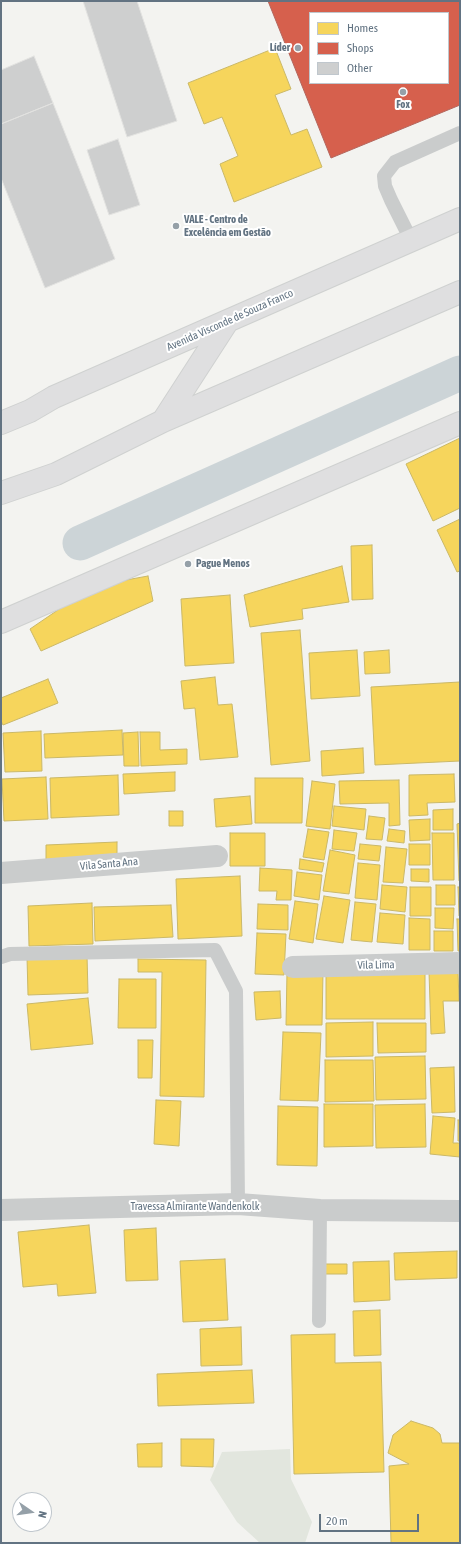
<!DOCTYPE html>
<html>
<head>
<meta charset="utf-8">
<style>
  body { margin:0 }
  #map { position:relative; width:461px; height:1544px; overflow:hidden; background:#f3f3f0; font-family:"Asap Condensed",sans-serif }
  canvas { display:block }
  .frame { position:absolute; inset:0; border:2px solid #627382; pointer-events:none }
  .legend { position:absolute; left:309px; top:12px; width:140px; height:72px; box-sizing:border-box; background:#fff; border:1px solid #c0c7cd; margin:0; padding:5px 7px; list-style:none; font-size:12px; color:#627382 }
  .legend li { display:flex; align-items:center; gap:8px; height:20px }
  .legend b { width:20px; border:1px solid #c0c7cd }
  .north { position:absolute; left:12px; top:1492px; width:40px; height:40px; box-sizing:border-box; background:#fff; border:1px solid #c0c7cd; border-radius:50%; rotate:103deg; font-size:11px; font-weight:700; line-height:16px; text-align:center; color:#627382 }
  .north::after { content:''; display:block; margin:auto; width:14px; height:18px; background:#95a0a8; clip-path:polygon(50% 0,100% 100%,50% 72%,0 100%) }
  .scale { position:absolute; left:319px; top:1514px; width:100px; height:18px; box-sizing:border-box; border:2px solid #627382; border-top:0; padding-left:5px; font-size:12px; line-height:14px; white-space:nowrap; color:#627382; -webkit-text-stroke:3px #fff; paint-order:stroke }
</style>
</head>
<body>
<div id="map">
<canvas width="461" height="1544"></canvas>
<div class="frame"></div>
<ul class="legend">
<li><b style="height:11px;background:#f6d55c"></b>Homes</li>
<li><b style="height:11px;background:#d6604d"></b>Shops</li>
<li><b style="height:11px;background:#cecfcf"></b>Other</li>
</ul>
<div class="north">N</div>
<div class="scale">20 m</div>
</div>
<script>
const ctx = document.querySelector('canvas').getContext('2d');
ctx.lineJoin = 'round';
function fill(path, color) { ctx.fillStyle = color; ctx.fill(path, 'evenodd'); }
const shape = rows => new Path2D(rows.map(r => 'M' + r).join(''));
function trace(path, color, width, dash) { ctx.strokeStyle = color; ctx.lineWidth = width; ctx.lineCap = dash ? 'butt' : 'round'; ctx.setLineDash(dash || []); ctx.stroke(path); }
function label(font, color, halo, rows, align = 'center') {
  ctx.font = font + ' "Asap Condensed",sans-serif'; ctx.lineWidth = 4; ctx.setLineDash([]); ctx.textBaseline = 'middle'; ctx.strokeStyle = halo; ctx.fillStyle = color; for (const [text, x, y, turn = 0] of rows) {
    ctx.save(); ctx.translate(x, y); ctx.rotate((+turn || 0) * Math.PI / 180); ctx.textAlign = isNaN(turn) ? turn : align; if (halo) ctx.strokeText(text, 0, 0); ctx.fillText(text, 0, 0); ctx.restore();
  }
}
const green = shape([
  [290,1449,291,1479,312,1522,305,1543,260,1543,237,1522,210,1480,222,1452]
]);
const homes = shape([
  [275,48,291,89,275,95,291,135,307,129,322,167,234,202,220,164,238,156,222,117,204,124,188,83,275,48],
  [460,438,460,508,433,521,406,464,460,438],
  [460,519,460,571,457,572,437,530,460,519],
  [372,545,373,599,352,600,351,546,372,545],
  [342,566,349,602,302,609,303,619,250,627,244,595,342,566],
  [148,576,153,601,41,651,30,629,93,586,148,576],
  [230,595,234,663,185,666,181,599,230,595],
  [300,630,310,761,271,765,261,633,300,630],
  [357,650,360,696,311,699,309,653,357,650],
  [389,650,390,673,365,674,364,652,389,650],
  [215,677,218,705,232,704,238,757,200,760,195,708,184,709,181,681,215,677],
  [48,679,58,703,3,725,1,721,1,698,48,679],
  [460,682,460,761,375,765,371,687,460,682],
  [122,730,123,755,45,758,44,734,122,730],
  [41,731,42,771,5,772,3,733,41,731],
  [138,732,139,766,124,766,123,733,138,732],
  [140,732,160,732,160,750,187,749,187,764,141,766,140,732],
  [363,748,364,773,322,776,321,751,363,748],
  [175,772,175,791,124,794,123,774,175,772],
  [454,774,455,802,427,803,428,815,409,816,409,775,454,774],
  [118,775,119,815,51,818,50,778,118,775],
  [46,777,48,819,4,821,2,779,46,777],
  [255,778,303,778,302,823,255,823,255,778],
  [399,780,400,825,389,826,389,803,340,804,339,781,399,780],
  [312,781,335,784,330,829,306,826,312,781],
  [250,796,252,824,216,827,214,799,250,796],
  [334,806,366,809,364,830,332,826,334,806],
  [453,809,453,830,433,830,433,810,453,809],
  [169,811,183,811,183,826,169,826,169,811],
  [369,816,385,818,382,840,366,839,369,816],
  [430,819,430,840,410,841,409,820,430,819],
  [460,823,460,881,459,881,457,824,460,823],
  [308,829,329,832,324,860,303,857,308,829],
  [389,829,405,831,404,843,387,841,389,829],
  [334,830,357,833,354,851,332,849,334,830],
  [230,833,265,833,265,866,230,866,230,833],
  [432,833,454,833,454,880,433,880,432,833],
  [117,842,117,862,46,864,46,845,117,842],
  [360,844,381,846,379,861,358,859,360,844],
  [409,844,430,844,430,865,409,865,409,844],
  [386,847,407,849,403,883,383,882,386,847],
  [330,850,355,855,349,894,323,891,330,850],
  [300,859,324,863,322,872,299,869,300,859],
  [358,863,380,865,377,900,355,898,358,863],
  [260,868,292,870,291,900,276,900,277,891,259,891,260,868],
  [411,869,429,869,429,882,411,881,411,869],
  [297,872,322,875,319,900,294,896,297,872],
  [240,876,242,936,178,939,176,879,240,876],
  [382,885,407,887,405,912,380,909,382,885],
  [436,885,455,885,455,905,436,905,436,885],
  [410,887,431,887,431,916,410,916,410,887],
  [458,887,460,887,460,915,459,916,458,887],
  [324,896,350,900,343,943,316,939,324,896],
  [295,901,318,904,313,943,289,939,295,901],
  [355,902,376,904,372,942,351,940,355,902],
  [92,903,93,944,29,946,28,906,92,903],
  [258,904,288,905,288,930,257,929,258,904],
  [171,905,173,937,95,941,94,907,171,905],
  [435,908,454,908,453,929,435,928,435,908],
  [380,913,405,915,403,944,377,942,380,913],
  [409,918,430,919,430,950,409,950,409,918],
  [457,919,460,919,460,951,458,951,457,919],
  [434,931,453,931,453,951,434,951,434,931],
  [257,933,286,934,284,975,255,974,257,933],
  [87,955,88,993,28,995,27,957,87,955],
  [138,959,206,960,204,1097,160,1096,162,972,138,972,138,959],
  [425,970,425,1019,326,1019,326,971,425,970],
  [458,971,459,1001,443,1001,445,1033,431,1034,429,972,458,971],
  [287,972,323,972,322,1025,286,1025,287,972],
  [119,979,156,979,156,1028,118,1028,119,979],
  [280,991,281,1018,256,1020,254,992,280,991],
  [88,998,93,1044,31,1050,27,1004,88,998],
  [373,1022,373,1056,326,1057,326,1023,373,1022],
  [377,1023,426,1023,426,1052,378,1053,377,1023],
  [283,1032,321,1033,318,1101,280,1100,283,1032],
  [138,1040,153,1040,152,1078,138,1078,138,1040],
  [425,1056,426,1099,376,1100,375,1057,425,1056],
  [325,1060,373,1060,374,1101,325,1102,325,1060],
  [454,1067,455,1112,432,1113,430,1068,454,1067],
  [156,1100,181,1101,179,1146,154,1144,156,1100],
  [324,1104,373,1104,373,1146,324,1147,324,1104],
  [425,1104,426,1147,376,1148,375,1105,425,1104],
  [278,1106,318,1107,317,1166,277,1165,278,1106],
  [433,1116,455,1118,453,1143,460,1143,460,1157,430,1154,433,1116],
  [458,1120,460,1120,460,1141,458,1141,458,1120],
  [89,1225,96,1293,58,1296,57,1284,23,1287,18,1232,89,1225],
  [156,1228,158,1280,126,1281,124,1230,156,1228],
  [457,1251,457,1278,395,1280,394,1253,457,1251],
  [225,1259,228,1320,183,1322,180,1261,225,1259],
  [389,1261,390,1300,354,1302,353,1262,389,1261],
  [324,1264,347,1264,347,1274,324,1274,324,1264],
  [380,1310,381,1355,354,1356,353,1311,380,1310],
  [241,1327,242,1365,201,1366,200,1329,241,1327],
  [335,1334,335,1363,381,1362,384,1472,294,1474,291,1335,335,1334],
  [252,1370,254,1403,158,1406,157,1374,252,1370],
  [411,1421,433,1428,440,1434,442,1443,460,1443,460,1543,391,1543,389,1466,409,1464,388,1453,393,1435,411,1421],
  [181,1439,214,1439,213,1467,181,1466,181,1439],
  [162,1443,162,1467,138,1467,137,1444,162,1443]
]);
const shops = shape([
  [268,1,460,1,460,105,331,158,268,1],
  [310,13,448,13,448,83,310,83,310,13]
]);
const canal = shape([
  [80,543,460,373]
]);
const building = shape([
  [83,1,137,1,177,121,127,137,83,1],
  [34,56,53,103,1,124,1,70,34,56],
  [53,103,115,259,45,288,1,178,1,124,53,103],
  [118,139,140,205,109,215,87,150,118,139]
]);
const service = shape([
  [411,240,391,200,385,186,384,176,395,162,460,133],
  [1,957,10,954,215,950,236,991,238,1204],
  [319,1321,320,1210]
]);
const minor = shape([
  [1,873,217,856],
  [293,967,460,963],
  [1,1210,238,1204,320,1210,460,1211]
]);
const secondary = shape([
  [163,421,227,322],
  [1,423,30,411,54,397,460,219],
  [1,493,56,474,163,421,460,292],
  [1,622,460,423]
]);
const markers = [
  [298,48,4,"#95a0a8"],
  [403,92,4,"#95a0a8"],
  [176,226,4,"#95a0a8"],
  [188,564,4,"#95a0a8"]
];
const poiNames = [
  ["Líder",290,48,"right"],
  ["Fox",403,105,"center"],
  ["VALE - Centro de",184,220],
  ["Excelência em Gestão",184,233],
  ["Pague Menos",196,564]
];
const streetNames = [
  ["Avenida Visconde de Souza Franco",230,320,-24],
  ["Vila Santa Ana",109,864,-5],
  ["Vila Lima",376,965,-1],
  ["Travessa Almirante Wandenkolk",195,1207]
];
fill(green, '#e2e6de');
fill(homes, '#f6d55c');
trace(homes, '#cab867', 1);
fill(shops, '#d6604d');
trace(shops, '#b3665d', 1);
trace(canal, '#ccd4d7', 35);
fill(building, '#cecfcf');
trace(building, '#e2e2e0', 1);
trace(secondary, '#cfd1d0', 24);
trace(service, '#cacccc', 14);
trace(minor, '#cacccc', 22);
trace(secondary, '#dfdfe0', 22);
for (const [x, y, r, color] of markers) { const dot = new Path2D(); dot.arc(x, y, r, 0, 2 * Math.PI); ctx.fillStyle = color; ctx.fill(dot); trace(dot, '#fff', 1.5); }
label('bold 11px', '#627382', '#fff', poiNames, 'left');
label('11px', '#627382', '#fff', streetNames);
</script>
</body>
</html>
